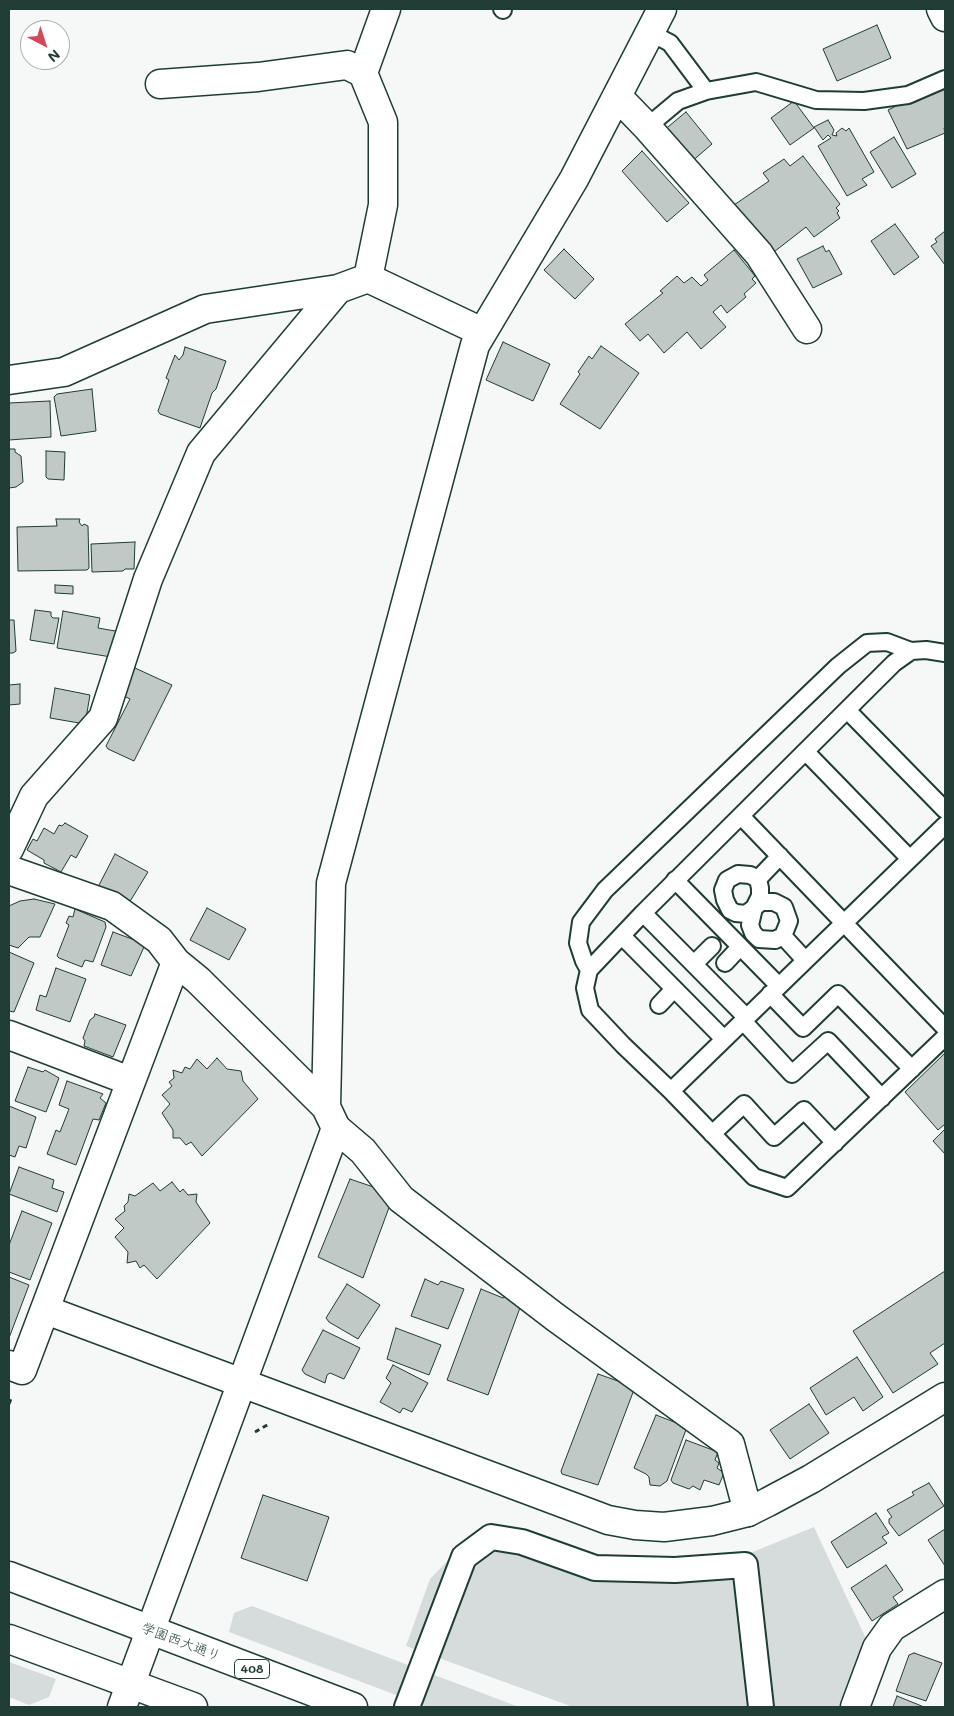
<!DOCTYPE html>
<html>
<head>
<meta charset="utf-8">
<style>
  body { margin:0 }
  #map { position:relative; width:954px; height:1716px; overflow:hidden; background:#f6f7f7; font-family:Mali,sans-serif }
  canvas { display:block }
  .frame { position:absolute; inset:0; border:10px solid #1f3d34; pointer-events:none }
  .north { position:absolute; left:20px; top:20px; width:50px; height:50px; box-sizing:border-box; background:#fff; border:1px solid #a5b1ae; border-radius:50%; rotate:140deg; font-size:14px; font-weight:700; line-height:20px; text-align:center; color:#1f3d34 }
  .north::after { content:''; display:block; margin:auto; width:18px; height:22px; background:#d1495b; clip-path:polygon(50% 0,100% 100%,50% 72%,0 100%) }
</style>
</head>
<body>
<div id="map">
<canvas width="954" height="1716"></canvas>
<div class="frame"></div>
<div class="north">N</div>
</div>
<script>
const ctx = document.querySelector('canvas').getContext('2d');
ctx.lineJoin = 'round';
function fill(path, color) { ctx.fillStyle = color; ctx.fill(path, 'evenodd'); }
const shape = rows => new Path2D(rows.map(r => 'M' + r).join(''));
function trace(path, color, width, dash) { ctx.strokeStyle = color; ctx.lineWidth = width; ctx.lineCap = dash ? 'butt' : 'round'; ctx.setLineDash(dash || []); ctx.stroke(path); }
function label(font, color, halo, rows, align = 'center') {
  ctx.font = font + ' Mali,"Klee One",sans-serif'; ctx.lineWidth = 4; ctx.setLineDash([]); ctx.textBaseline = 'middle'; ctx.strokeStyle = halo; ctx.fillStyle = color; for (const [text, x, y, turn = 0] of rows) {
    ctx.save(); ctx.translate(x, y); ctx.rotate((+turn || 0) * Math.PI / 180); ctx.textAlign = isNaN(turn) ? turn : align; if (halo) ctx.strokeText(text, 0, 0); ctx.fillText(text, 0, 0); ctx.restore();
  }
}
const green = shape([
  [814,1527,868,1643,845,1707,573,1707,406,1646,430,1579,457,1551,488,1528,596,1557,738,1558],
  [252,1606,519,1707,428,1707,229,1632,234,1613],
  [9,1662,56,1679,49,1697,29,1705,9,1697]
]);
const building = shape([
  [877,25,891,58,837,81,823,49,877,25],
  [945,87,945,127,944,128,945,133,907,149,888,110,912,98,915,102,945,87],
  [794,101,814,128,790,145,771,118,794,101],
  [686,112,712,144,690,163,663,131,686,112],
  [828,120,834,130,832,135,837,136,836,133,842,128,846,131,849,128,874,172,862,179,867,185,847,196,818,146,831,138,828,135,823,140,814,127,828,120],
  [894,137,916,174,892,188,870,152,894,137],
  [642,151,689,203,667,222,622,171,642,151],
  [803,156,840,204,836,208,839,211,837,213,840,218,814,237,806,227,770,255,734,205,769,181,763,173,784,159,790,166,803,156],
  [895,224,919,257,894,275,871,241,895,224],
  [945,231,945,265,931,246,937,242,935,239,945,231],
  [823,246,826,252,829,250,842,274,813,288,797,259,823,246],
  [564,249,594,279,575,299,544,270,564,249],
  [734,250,755,276,752,279,756,283,744,294,746,297,727,313,721,305,713,312,726,327,701,349,687,332,664,353,648,334,640,341,625,324,663,293,660,291,677,276,684,283,692,277,701,286,708,280,704,275,734,250],
  [503,342,550,364,533,401,486,380,503,342],
  [601,346,639,373,600,429,560,404,580,374,578,372,589,356,592,359,601,346],
  [185,347,226,361,216,389,212,393,200,428,160,414,158,411,169,380,166,378,175,355,179,360,183,355,185,347],
  [92,389,96,431,61,436,54,397,57,394,92,389],
  [50,401,51,437,9,440,9,403,50,401],
  [9,449,15,449,15,452,21,456,23,482,16,487,9,488,9,449],
  [46,451,65,452,64,480,48,479,46,477,46,451],
  [56,519,80,519,79,522,82,526,84,524,88,526,89,568,87,570,18,571,17,527,57,526,56,519],
  [135,542,134,569,125,569,123,571,92,572,91,544,135,542],
  [55,585,73,586,73,594,55,593,55,585],
  [35,610,51,612,51,616,53,618,59,618,54,644,30,640,35,610],
  [63,611,100,618,98,628,121,632,117,658,57,648,63,611],
  [9,620,14,620,16,651,13,653,9,653,9,620],
  [135,668,172,685,134,761,108,749,106,746,130,699,122,695,135,668],
  [20,684,20,704,9,705,9,685,20,684],
  [55,688,90,695,85,724,50,718,55,688],
  [65,823,88,836,76,858,71,855,61,872,44,863,44,860,27,850,33,839,37,841,44,828,54,834,59,825,62,826,65,823],
  [115,854,148,872,129,903,98,887,115,854],
  [34,899,55,904,40,937,29,937,18,948,9,945,9,906,20,901,34,899],
  [207,908,246,929,229,960,190,940,207,908],
  [75,909,105,922,106,927,93,962,85,960,82,967,59,958,57,956,69,925,66,923,69,916,73,917,75,909],
  [113,932,140,942,144,947,131,976,101,965,113,932],
  [9,952,34,963,14,1012,9,1011,9,952],
  [56,968,86,979,70,1022,36,1010,40,995,46,997,56,968],
  [95,1014,126,1025,113,1057,84,1046,85,1041,83,1038,90,1020,94,1017,95,1014],
  [945,1053,945,1124,938,1130,905,1092,945,1053],
  [217,1058,227,1069,241,1071,243,1081,258,1099,202,1156,191,1142,186,1145,180,1138,173,1138,173,1130,162,1113,170,1104,162,1095,172,1086,169,1082,174,1078,173,1070,182,1073,185,1067,190,1069,197,1059,207,1069,217,1058],
  [28,1067,43,1072,45,1070,59,1078,46,1112,15,1101,28,1067],
  [67,1081,103,1094,100,1098,106,1103,99,1120,93,1119,76,1165,47,1154,56,1130,60,1132,69,1109,59,1105,67,1081],
  [9,1106,36,1117,26,1148,19,1146,15,1157,9,1155,9,1106],
  [945,1129,945,1154,933,1141,945,1129],
  [19,1167,54,1180,52,1188,64,1192,57,1212,9,1194,19,1167],
  [350,1179,394,1194,363,1278,318,1257,350,1179],
  [172,1182,180,1192,183,1189,188,1195,197,1194,196,1202,210,1223,157,1279,144,1265,140,1268,136,1261,127,1263,128,1252,115,1237,124,1228,115,1219,125,1211,124,1206,128,1202,129,1194,135,1196,153,1183,160,1191,172,1182],
  [22,1211,52,1223,30,1280,9,1272,9,1245,22,1211],
  [945,1271,945,1343,930,1353,938,1364,893,1393,853,1331,945,1271],
  [9,1277,29,1285,9,1338,9,1277],
  [425,1279,438,1285,441,1281,464,1289,448,1329,411,1316,425,1279],
  [347,1284,380,1305,358,1339,329,1322,326,1318,347,1284],
  [481,1289,503,1298,507,1295,521,1305,488,1395,447,1380,481,1289],
  [396,1328,441,1345,429,1375,387,1359,396,1328],
  [323,1330,360,1348,344,1379,330,1373,327,1375,325,1383,305,1374,302,1370,323,1330],
  [857,1357,883,1397,863,1411,854,1397,826,1415,810,1388,857,1357],
  [393,1365,428,1383,412,1412,403,1408,400,1413,380,1402,391,1383,386,1378,393,1365],
  [598,1374,635,1387,598,1485,562,1474,561,1471,598,1374],
  [809,1404,829,1433,790,1459,770,1430,809,1404],
  [656,1415,687,1427,667,1481,660,1486,650,1485,649,1477,646,1474,634,1468,656,1415],
  [686,1440,718,1452,715,1460,719,1463,717,1468,724,1473,719,1485,704,1480,700,1490,693,1486,689,1489,673,1483,671,1480,686,1440],
  [929,1483,944,1506,899,1536,889,1523,889,1519,892,1517,887,1510,914,1495,912,1492,929,1483],
  [263,1495,329,1517,307,1581,241,1558,263,1495],
  [876,1513,889,1533,882,1537,887,1543,847,1568,831,1542,876,1513],
  [945,1529,945,1566,928,1540,945,1529],
  [886,1565,903,1590,893,1597,898,1604,872,1621,851,1588,886,1565],
  [914,1653,942,1663,926,1701,896,1691,909,1655,914,1653],
  [897,1696,924,1707,893,1707,897,1696]
]);
const path = shape([
  [9,1404,12,1396],
  [255,1432,269,1424]
]);
const service = shape([
  [502,9,503,10],
  [649,32,670,43,706,91],
  [647,127,678,101,706,91,756,82,816,100,864,101,908,95,945,79],
  [945,653,926,650,911,651,894,663,643,913,589,970,585,988,590,1010,623,1045,671,1091,754,1177,787,1188,945,1037],
  [848,711,945,810],
  [806,752,910,859],
  [741,816,945,1028],
  [758,879,780,856],
  [675,880,779,986],
  [754,908,746,914,736,913,730,910,725,900,723,890,727,880,738,874,750,875,758,879,760,888,760,896,754,908,761,902,774,902,784,907,789,921,783,936,805,960],
  [754,908,750,925,753,933,759,939,775,940,783,936],
  [643,913,746,1017],
  [622,936,724,1039],
  [725,963,740,947],
  [694,964,712,946],
  [589,970,584,961,578,943,581,922,605,890,838,666,867,643,887,642,911,651],
  [770,994,803,1028,838,994,912,1069],
  [659,1005,674,989],
  [743,1021,792,1074,828,1041,882,1098],
  [671,1091,945,825],
  [712,1134,744,1104,774,1137,804,1110,835,1143]
]);
const pedestrian = shape([
  [407,1707,464,1557,491,1537,522,1542,595,1568,675,1570,745,1565,761,1707]
]);
const minor = shape([
  [662,9,574,179,475,345,331,883,326,1107,336,1128,363,1151,401,1199,555,1317,730,1444,748,1512],
  [160,84,258,77,347,65,363,73],
  [617,96,647,127,759,254,807,329],
  [368,278,482,332],
  [9,380,64,372,205,309,338,289],
  [9,849,34,796,103,718,148,579,201,453,338,289,368,278,383,205,383,122,363,73,386,9],
  [9,870,112,906,159,940,176,962],
  [9,1035,130,1081],
  [46,1310,242,1383],
  [9,1365,22,1370,176,962,198,980,326,1107],
  [855,1707,877,1648,892,1627,945,1594]
]);
const tertiary = shape([
  [941,9,945,17],
  [242,1383,608,1520,635,1525,664,1527,712,1521,748,1512,768,1502,811,1479,945,1397],
  [122,1707,336,1128]
]);
const trunk = shape([
  [9,1576,353,1707],
  [9,1639,193,1707]
]);
const shields = [
  [252,1669,35]
];
const shieldNames = [
  ["408",252,1669]
];
const streetNames = [
  ["学園西大通り",181,1642,21]
];
fill(green, '#d6dcdb');
fill(building, '#c0c9c6');
trace(building, '#1f3d34', 1);
trace(service, '#1f3d34', 20);
trace(pedestrian, '#1f3d34', 28);
trace(minor, '#1f3d34', 31);
trace(tertiary, '#1f3d34', 31);
trace(trunk, '#1f3d34', 31);
trace(path, '#1f3d34', 3, [5, 4]);
trace(service, '#fff', 16);
trace(pedestrian, '#fff', 24);
trace(minor, '#fff', 28);
trace(tertiary, '#fff', 28);
trace(trunk, '#fff', 28);
for (const [x, y, w] of shields) { const box = new Path2D(); box.roundRect(x - w / 2, y - 9.5, w, 19, 4); ctx.fillStyle = '#fff'; ctx.fill(box); trace(box, '#1f3d34', 1); }
label('bold 12px', '#1f3d34', null, shieldNames);
label('14px', '#1f3d34', '#fff', streetNames);
</script>
</body>
</html>
